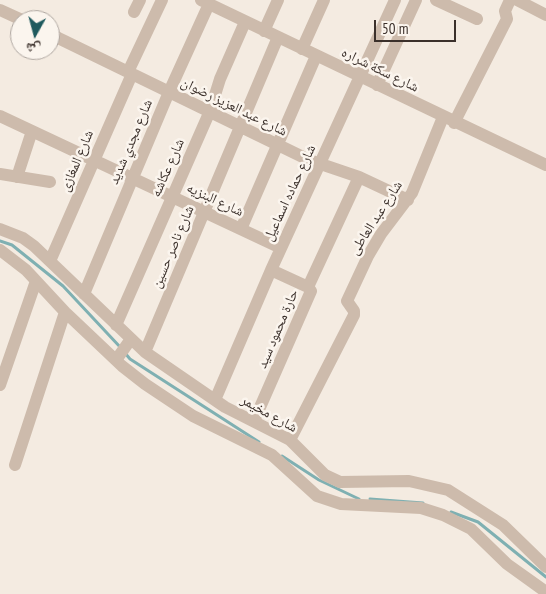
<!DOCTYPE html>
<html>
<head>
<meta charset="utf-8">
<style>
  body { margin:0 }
  #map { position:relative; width:546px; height:594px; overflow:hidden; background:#f4ebe1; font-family:"PT Sans Narrow","Noto Naskh Arabic",sans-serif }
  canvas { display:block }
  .north { position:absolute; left:10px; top:10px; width:50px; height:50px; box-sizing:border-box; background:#fbf5ee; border:1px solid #aea6a0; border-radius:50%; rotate:187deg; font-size:14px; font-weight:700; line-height:20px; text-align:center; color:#3b302b }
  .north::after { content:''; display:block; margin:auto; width:18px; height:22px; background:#1f5a5e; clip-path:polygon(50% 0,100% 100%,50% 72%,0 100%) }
  .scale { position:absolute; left:374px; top:20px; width:82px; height:22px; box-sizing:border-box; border:2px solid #3b302b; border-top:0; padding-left:6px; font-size:15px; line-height:18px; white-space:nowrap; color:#3b302b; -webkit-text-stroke:4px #fbf5ee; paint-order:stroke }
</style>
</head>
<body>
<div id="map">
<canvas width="546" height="594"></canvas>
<div class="north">ش</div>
<div class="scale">50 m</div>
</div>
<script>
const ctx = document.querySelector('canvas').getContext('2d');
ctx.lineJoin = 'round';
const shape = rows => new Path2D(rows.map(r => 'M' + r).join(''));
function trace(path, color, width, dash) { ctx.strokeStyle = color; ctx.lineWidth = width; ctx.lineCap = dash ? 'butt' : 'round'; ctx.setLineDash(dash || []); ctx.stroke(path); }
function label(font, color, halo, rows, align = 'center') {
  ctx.font = font + ' "PT Sans Narrow","Noto Naskh Arabic",sans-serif'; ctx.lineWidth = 5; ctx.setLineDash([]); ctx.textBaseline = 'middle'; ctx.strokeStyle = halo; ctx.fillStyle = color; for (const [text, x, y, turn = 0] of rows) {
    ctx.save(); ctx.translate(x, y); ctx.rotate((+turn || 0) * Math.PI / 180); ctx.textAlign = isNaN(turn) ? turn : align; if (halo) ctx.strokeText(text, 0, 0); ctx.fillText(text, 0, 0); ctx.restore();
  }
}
const stream = shape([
  [0,241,12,245,63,286,121,348],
  [125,353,130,359,259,442],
  [282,456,319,480,359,499],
  [370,499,423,503],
  [451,512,478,522,546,577]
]);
const minor = shape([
  [201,0,546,165],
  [436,0,477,19],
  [517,0,546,15],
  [0,10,22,20],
  [134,12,140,0],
  [264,31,278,0],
  [50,34,309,160,359,177,408,200],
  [302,49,324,0],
  [128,72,162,0],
  [377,85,416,0],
  [0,116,281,248],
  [454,123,507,19,505,11,510,0],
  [0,174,50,182],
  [17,177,32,131],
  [0,229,23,238,34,246,145,352,225,407,290,440,325,475,340,482,409,481,448,490,503,525,546,567],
  [241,229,316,56],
  [0,250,26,270,65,312,122,366,145,384,193,416,272,455,317,496,341,504,421,508,443,515,471,529,507,564,546,592],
  [50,261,132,74],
  [308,287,359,177],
  [84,294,169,92,209,4],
  [116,325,210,111,220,79,245,22],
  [145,352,278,37],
  [116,360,131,339],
  [0,385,36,281],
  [215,400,271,270,395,0],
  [254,421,311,291,308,287,271,270],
  [290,440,354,315,354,311,347,301,368,256,381,234,412,193,443,117],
  [15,465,65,312]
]);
const streetNames = [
  ["شارع سكة شراره",380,70,26],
  ["شارع عبد العزيز رضوان",234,107,26],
  ["شارع مجدي شديد",131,142,-67],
  ["شارع المغازى",77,161,-67],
  ["شارع عكاشه",168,168,-66],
  ["شارع حماده اسماعيل",290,193,-65],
  ["شارع البنزيه",215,200,25],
  ["شارع عبد العاطى",376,218,-57],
  ["شارع ناصر حسين",173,247,-67],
  ["حارة محمود سيد",278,329,-67],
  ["شارع مخيمر",269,414,29]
];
trace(stream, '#7fb0b2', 3);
trace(minor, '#cdbbac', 12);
label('14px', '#3b302b', '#fbf5ee', streetNames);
</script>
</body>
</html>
